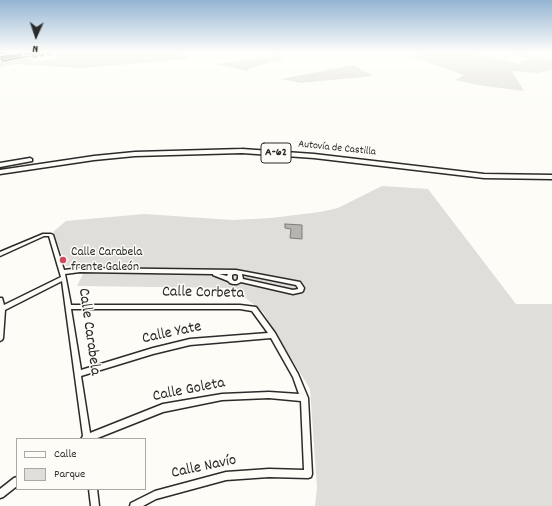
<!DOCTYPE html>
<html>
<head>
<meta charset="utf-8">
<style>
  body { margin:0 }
  #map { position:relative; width:552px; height:506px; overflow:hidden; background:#fdfcf7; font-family:Dekko,sans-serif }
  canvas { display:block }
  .legend { position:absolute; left:16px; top:438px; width:130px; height:52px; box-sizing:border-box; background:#fdfcf7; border:1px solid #a9a8a5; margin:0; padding:5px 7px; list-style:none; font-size:12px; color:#2b2b2b }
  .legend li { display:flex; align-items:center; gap:8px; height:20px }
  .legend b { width:20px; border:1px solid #a9a8a5 }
  .north { position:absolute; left:16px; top:16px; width:40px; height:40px; -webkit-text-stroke:3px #fdfcf7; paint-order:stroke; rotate:183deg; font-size:11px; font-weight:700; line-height:16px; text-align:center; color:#2b2b2b }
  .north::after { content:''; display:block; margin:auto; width:14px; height:18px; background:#2b2b2b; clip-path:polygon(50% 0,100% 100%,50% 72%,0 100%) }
</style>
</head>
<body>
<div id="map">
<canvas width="552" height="506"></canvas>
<ul class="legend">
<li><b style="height:5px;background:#fdfcf7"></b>Calle</li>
<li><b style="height:11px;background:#dfdeda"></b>Parque</li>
</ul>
<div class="north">N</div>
</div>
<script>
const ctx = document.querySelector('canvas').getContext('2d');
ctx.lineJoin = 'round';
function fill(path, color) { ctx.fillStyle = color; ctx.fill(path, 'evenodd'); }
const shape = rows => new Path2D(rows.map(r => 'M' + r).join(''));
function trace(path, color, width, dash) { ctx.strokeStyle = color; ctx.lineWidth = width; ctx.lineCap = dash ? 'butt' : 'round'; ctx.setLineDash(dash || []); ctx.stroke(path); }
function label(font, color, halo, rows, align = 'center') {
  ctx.font = font + ' Dekko,sans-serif'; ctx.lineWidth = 3; ctx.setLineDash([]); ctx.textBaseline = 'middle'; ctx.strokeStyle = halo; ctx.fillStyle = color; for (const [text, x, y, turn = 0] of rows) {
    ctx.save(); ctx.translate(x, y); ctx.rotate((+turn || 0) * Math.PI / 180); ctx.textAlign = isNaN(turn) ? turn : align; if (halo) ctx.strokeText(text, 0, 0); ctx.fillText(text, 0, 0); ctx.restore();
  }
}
const green = shape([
  [54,52,176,52,187,56,188,59,82,68,15,64,0,67,0,62,32,57,34,59,33,62,56,59],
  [262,52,277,52,283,61,270,62,247,70,251,72,216,64,278,56,275,53],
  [421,52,471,52,523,65,520,61,534,59,497,52,539,57,552,60,552,70,538,73,512,71,524,91,478,85,455,80,464,75,410,56,423,53],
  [353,65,373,76,301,83,281,79],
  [382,186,428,189,516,304,552,304,552,506,315,506,317,488,310,389,263,312,233,288,77,286,86,268,66,266,53,232,66,221,144,214,233,220,271,218,320,212,338,208]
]);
const water = shape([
  [285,224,302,225,302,239,290,238,291,229,285,228,285,224]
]);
const pedestrian = shape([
  [23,56,30,55]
]);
const minor = shape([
  [20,52,28,52,23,53,24,56,3,60,2,59,22,56,21,53,0,56,0,54,20,52],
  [32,52,34,52,36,56,34,56,32,52],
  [39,52,41,52,43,55,41,55,39,52],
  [47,52,49,52,50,54,48,54,47,52],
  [43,234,51,234,53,235,64,270,80,268,236,270,300,282,304,288,303,291,302,292,293,294,241,282,237,284,233,284,230,283,228,281,213,275,213,274,80,272,65,274,71,305,240,305,256,307,275,333,298,374,308,398,312,474,311,477,308,478,269,477,226,480,156,499,143,506,130,506,131,503,155,491,226,472,269,469,304,470,301,401,269,398,222,400,163,412,95,439,81,439,83,436,62,281,5,310,3,338,2,340,0,341,0,298,2,298,4,305,61,277,49,236,44,236,0,256,0,252,43,234],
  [219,274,228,274,227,276,219,274],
  [234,274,236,274,238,275,238,279,236,281,234,281,232,279,232,275,234,274],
  [242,274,296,285,298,288,298,289,293,290,243,279,242,274],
  [71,309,240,309,252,311,268,333,190,339,153,348,81,370,71,309],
  [271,338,293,377,299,394,269,392,222,394,163,404,90,433,81,376,153,354,190,345,271,338],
  [17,477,17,486,3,497,0,498,0,489,14,478,17,477],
  [89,489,97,489,99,506,91,506,89,489]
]);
const motorway = shape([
  [242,149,314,154,484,174,552,175,552,179,484,178,314,158,242,153,135,156,94,160,0,174,0,170,94,156,135,152,242,149],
  [30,158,32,159,32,161,0,167,0,163,30,158]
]);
const markers = [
  [63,260,4,"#d1495b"]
];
const farStreetnames = [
  ["Autovía de Castilla",337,149,6]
];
const shields = [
  [276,153,30]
];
const shieldNames = [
  ["A-62",276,153]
];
const poiNames = [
  ["Calle Carabela",71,253],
  ["frente Galeón",71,268]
];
const nearStreetnames = [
  ["Calle Corbeta",203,294,1],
  ["Calle Carabela",88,332,82],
  ["Calle Yate",172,334,-12],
  ["Calle Goleta",189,391,-11],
  ["Calle Navío",204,468,-12]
];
fill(green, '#dfdeda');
fill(water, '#b5b4b1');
trace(water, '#7e7d7b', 1);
trace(pedestrian, '#2b2b2b', 3);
trace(minor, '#2b2b2b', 3);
trace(motorway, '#2b2b2b', 3);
trace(pedestrian, '#fdfcf7', 1.5);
fill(minor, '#fdfcf7');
fill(motorway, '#fdfcf7');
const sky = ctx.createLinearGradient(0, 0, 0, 123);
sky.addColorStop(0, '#93b4d2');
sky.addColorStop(0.42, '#fefefb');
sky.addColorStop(1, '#fefefb00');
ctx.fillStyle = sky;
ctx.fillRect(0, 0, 552, 123);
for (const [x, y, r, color] of markers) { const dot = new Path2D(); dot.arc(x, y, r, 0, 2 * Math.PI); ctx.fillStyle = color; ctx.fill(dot); trace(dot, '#fdfcf7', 1.5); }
label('11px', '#2b2b2b', '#fdfcf7', farStreetnames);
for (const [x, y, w] of shields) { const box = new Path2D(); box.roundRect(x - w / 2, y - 10, w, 20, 3); ctx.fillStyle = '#fdfcf7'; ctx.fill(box); trace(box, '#2b2b2b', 1); }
label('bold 12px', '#2b2b2b', null, shieldNames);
label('13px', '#2b2b2b', '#fdfcf7', poiNames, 'left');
label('16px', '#2b2b2b', '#fdfcf7', nearStreetnames);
</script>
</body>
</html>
